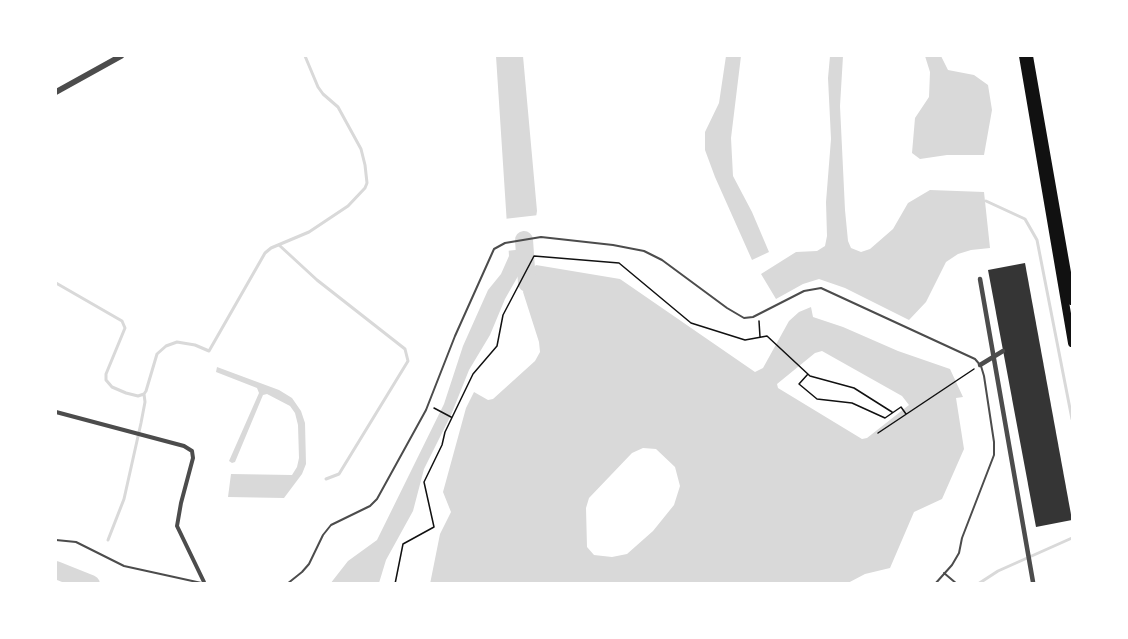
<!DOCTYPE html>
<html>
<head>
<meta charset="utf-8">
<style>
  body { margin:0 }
  #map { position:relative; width:1128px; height:639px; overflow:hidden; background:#fff; font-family:Roboto,sans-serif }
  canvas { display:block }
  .frame { position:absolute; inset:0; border:57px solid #fff; pointer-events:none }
</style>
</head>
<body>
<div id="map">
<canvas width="1128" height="639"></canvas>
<div class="frame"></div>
</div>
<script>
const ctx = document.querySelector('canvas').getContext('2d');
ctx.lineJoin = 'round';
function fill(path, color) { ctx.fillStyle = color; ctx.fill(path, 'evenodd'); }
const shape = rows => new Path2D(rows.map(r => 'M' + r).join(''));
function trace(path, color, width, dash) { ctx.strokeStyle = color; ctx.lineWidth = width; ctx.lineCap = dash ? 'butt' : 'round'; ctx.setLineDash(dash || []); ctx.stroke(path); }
const water = shape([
  [496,56,523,56,537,211,530,255,505,299,490,335,469,370,451,415,424,469,413,511,386,560,379,583,330,584,348,561,377,540,444,404,463,346,488,290,501,274,509,256],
  [726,56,741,56,731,138,733,176,752,212,769,252,752,260,715,177,705,150,705,132,719,103],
  [830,56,843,56,840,106,845,210,848,241,851,248,861,252,870,249,893,229,908,203,930,190,984,192,990,248,971,250,958,254,946,262,926,302,909,320,845,288,819,279,803,284,776,299,761,274,796,252,817,251,825,246,827,236,826,202,831,139,828,78],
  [925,56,941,56,948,70,974,75,988,85,992,110,984,155,947,155,920,159,912,153,915,118,929,97,930,72],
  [536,265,620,279,755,372,763,368,789,321,799,312,811,307,813,317,843,327,898,351,950,369,963,397,956,398,964,449,942,499,914,512,890,568,865,574,846,584,430,584,440,534,451,512,443,492,466,408,474,392,488,400,493,399,535,361,540,352,539,342,523,292,531,271],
  [822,351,902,396,909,405,867,438,862,439,778,388,777,384,815,353],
  [643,448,656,449,675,467,680,486,674,505,653,531,627,554,612,557,594,555,587,547,586,508,589,498,632,453],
  [217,367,279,390,292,398,301,411,305,423,306,464,302,474,284,498,228,497,231,474,292,475,297,467,299,458,298,425,295,413,290,406,267,394,263,395,235,462,232,463,229,461,259,393,257,388,216,372]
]);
const pier = shape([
  [539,215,534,248,506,251,504,219]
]);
const stream = shape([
  [986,201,1025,219,1037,240,1072,419],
  [279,245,317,280,405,349,408,361,339,474,326,479],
  [56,283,122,321,125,328,106,374,106,380,112,387,126,393,138,396,144,394],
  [108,540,124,499,141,423,145,402,144,394,146,391,157,354,166,346,177,342,195,345,209,351,265,253,271,248,309,232,348,206,365,188,367,183,365,165,361,149,338,107,323,94,318,87,305,56],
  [978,584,998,571,1072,538]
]);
const river = shape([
  [524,240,527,283],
  [56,570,91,584]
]);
const building = shape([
  [1025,263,1072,520,1036,527,988,270]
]);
const path = shape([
  [759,321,760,337],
  [808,374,799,384,817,399,852,403,885,418,901,407,906,414],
  [434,408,451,417],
  [878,433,974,369],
  [395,584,403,544,434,527,424,482,442,445,445,432,473,374,497,346,503,315,534,256,619,263,691,323,745,340,767,336,810,376,854,388,892,412]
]);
const service = shape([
  [56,540,76,542,124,566,206,584],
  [944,573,957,584],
  [287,584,302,572,309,564,323,535,331,525,370,506,377,499,426,410,455,336,494,249,505,243,541,237,613,245,644,251,662,260,727,308,744,318,753,317,804,291,821,288,975,359,981,366,984,376,994,442,994,455,962,538,959,553,952,565,935,584]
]);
const pedestrian = shape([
  [56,412,184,446,192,451,193,458,181,503,177,526,204,582]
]);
const minor = shape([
  [980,279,1033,582],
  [980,365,1003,351]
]);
const tertiary = shape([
  [56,92,121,56]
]);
const primary = shape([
  [1023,56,1072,343],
  [1029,56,1072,301]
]);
fill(water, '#d9d9d9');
fill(pier, '#fff');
trace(stream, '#d9d9d9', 3);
trace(river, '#d9d9d9', 18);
fill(building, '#353535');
trace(path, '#111', 1.5);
trace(service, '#4c4c4c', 2);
trace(pedestrian, '#4c4c4c', 4);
trace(minor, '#4c4c4c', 4.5);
trace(tertiary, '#4c4c4c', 6);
trace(primary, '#111', 8);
</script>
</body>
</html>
